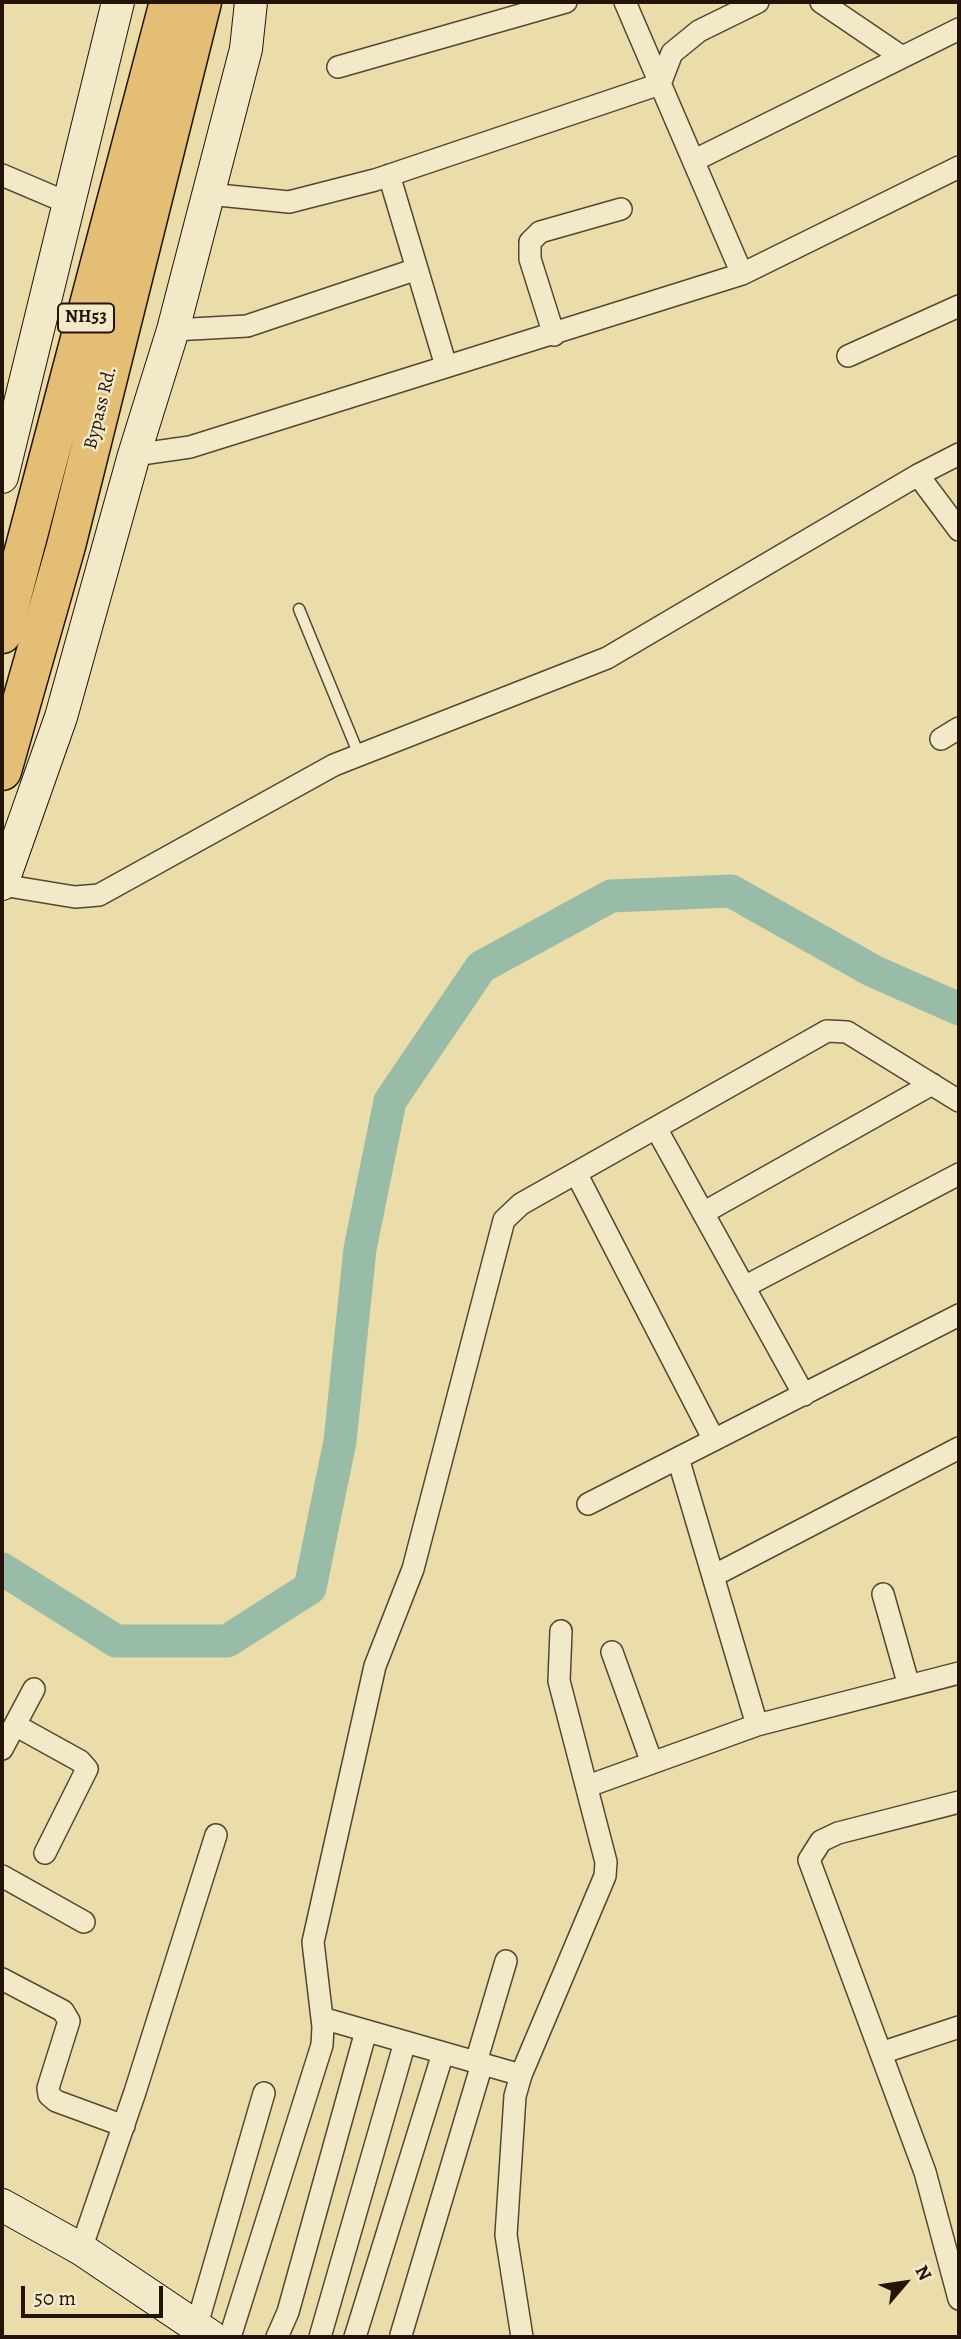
<!DOCTYPE html>
<html>
<head>
<meta charset="utf-8">
<style>
  body { margin:0 }
  #map { position:relative; width:961px; height:2339px; overflow:hidden; background:#eaddaa; font-family:Alegreya,serif }
  canvas { display:block }
  .frame { position:absolute; inset:0; border:4px solid #231308; pointer-events:none }
  .north { position:absolute; left:870px; top:2248px; width:70px; height:70px; -webkit-text-stroke:5px #f1e9c8; paint-order:stroke; rotate:61deg; font-size:19px; font-weight:700; line-height:28px; text-align:center; color:#231308 }
  .north::after { content:''; display:block; margin:auto; width:24px; height:32px; background:#231308; clip-path:polygon(50% 0,100% 100%,50% 72%,0 100%) }
  .scale { position:absolute; left:21px; top:2286px; width:142px; height:32px; box-sizing:border-box; border:4px solid #231308; border-top:0; padding-left:9px; font-size:21px; line-height:24px; white-space:nowrap; color:#231308; -webkit-text-stroke:5px #f1e9c8; paint-order:stroke }
</style>
</head>
<body>
<div id="map">
<canvas width="961" height="2339"></canvas>
<div class="frame"></div>
<div class="north">N</div>
<div class="scale">50 m</div>
</div>
<script>
const ctx = document.querySelector('canvas').getContext('2d');
ctx.lineJoin = 'round';
const shape = rows => new Path2D(rows.map(r => 'M' + r).join(''));
function trace(path, color, width, dash) { ctx.strokeStyle = color; ctx.lineWidth = width; ctx.lineCap = dash ? 'butt' : 'round'; ctx.setLineDash(dash || []); ctx.stroke(path); }
function label(font, color, halo, rows, align = 'center') {
  ctx.font = font + ' Alegreya,serif'; ctx.lineWidth = 5; ctx.setLineDash([]); ctx.textBaseline = 'middle'; ctx.strokeStyle = halo; ctx.fillStyle = color; for (const [text, x, y, turn = 0] of rows) {
    ctx.save(); ctx.translate(x, y); ctx.rotate((+turn || 0) * Math.PI / 180); ctx.textAlign = isNaN(turn) ? turn : align; if (halo) ctx.strokeText(text, 0, 0); ctx.fillText(text, 0, 0); ctx.restore();
  }
}
const river = shape([
  [2,1569,116,1641,227,1641,310,1588,340,1441,360,1249,390,1101,481,967,611,896,731,891,873,971,959,1009]
]);
const lane = shape([
  [299,609,359,755]
]);
const street = shape([
  [625,2,742,274],
  [821,2,902,57],
  [338,67,566,2],
  [695,160,959,29],
  [2,175,68,203],
  [389,175,446,366],
  [208,194,289,202,375,180,660,84,672,53,699,31,758,2],
  [173,330,247,326,417,269],
  [554,335,530,259,530,242,540,232,621,209],
  [848,356,959,306],
  [134,455,190,447,742,274,959,167],
  [918,475,959,530],
  [941,739,959,728],
  [2,885,75,897,99,895,334,765,607,658,918,475,959,454],
  [656,1128,804,1395],
  [576,1173,714,1440],
  [703,1213,932,1084],
  [744,1287,959,1174],
  [678,1458,757,1725],
  [588,1504,959,1315],
  [713,1576,959,1448],
  [883,1594,909,1686],
  [612,1652,652,1763],
  [15,1725,80,1761,87,1769,45,1853],
  [2,1749,34,1689],
  [588,1786,757,1725,959,1673],
  [959,1802,838,1833,821,1841,809,1860,925,2172,959,2299],
  [2,1876,84,1922],
  [2,1979,63,2011,69,2021,48,2088,49,2095,56,2101,124,2126],
  [322,2018,521,2075],
  [881,2053,959,2027],
  [476,2062,506,1961],
  [81,2249,135,2092,216,1835],
  [196,2328,264,2093],
  [401,2335,482,2064],
  [230,2337,322,2045,323,2027,313,1942,375,1666,413,1569,504,1220,521,1204,827,1031,847,1032,959,1101],
  [277,2337,288,2312,366,2031],
  [320,2337,405,2042],
  [355,2337,443,2053],
  [522,2337,506,2235,515,2096,521,2075,605,1876,606,1862,559,1681,561,1631]
]);
const secondary = shape([
  [2,477,118,2],
  [2,884,61,717,134,455,173,330,246,49,251,2],
  [2,2205,81,2249,212,2337]
]);
const highway = shape([
  [2,634,169,2],
  [2,771,66,546,202,2]
]);
const shields = [
  [86,318,56]
];
const shieldNames = [
  ["NH53",86,318]
];
const streetNames = [
  ["Bypass Rd.",101,408,-76]
];
trace(river, '#98bca7', 33);
trace(lane, '#554630', 13);
trace(street, '#554630', 24);
trace(secondary, '#231308', 34);
trace(highway, '#231308', 41);
trace(lane, '#f1e9c8', 10);
trace(street, '#f1e9c8', 21);
trace(secondary, '#f1e9c8', 32);
trace(highway, '#e5be75', 38);
for (const [x, y, w] of shields) { const box = new Path2D(); box.roundRect(x - w / 2, y - 14.5, w, 29, 5); ctx.fillStyle = '#f1e9c8'; ctx.fill(box); trace(box, '#231308', 2); }
label('bold 18px', '#231308', null, shieldNames);
label('19px', '#231308', '#f1e9c8', streetNames);
</script>
</body>
</html>
